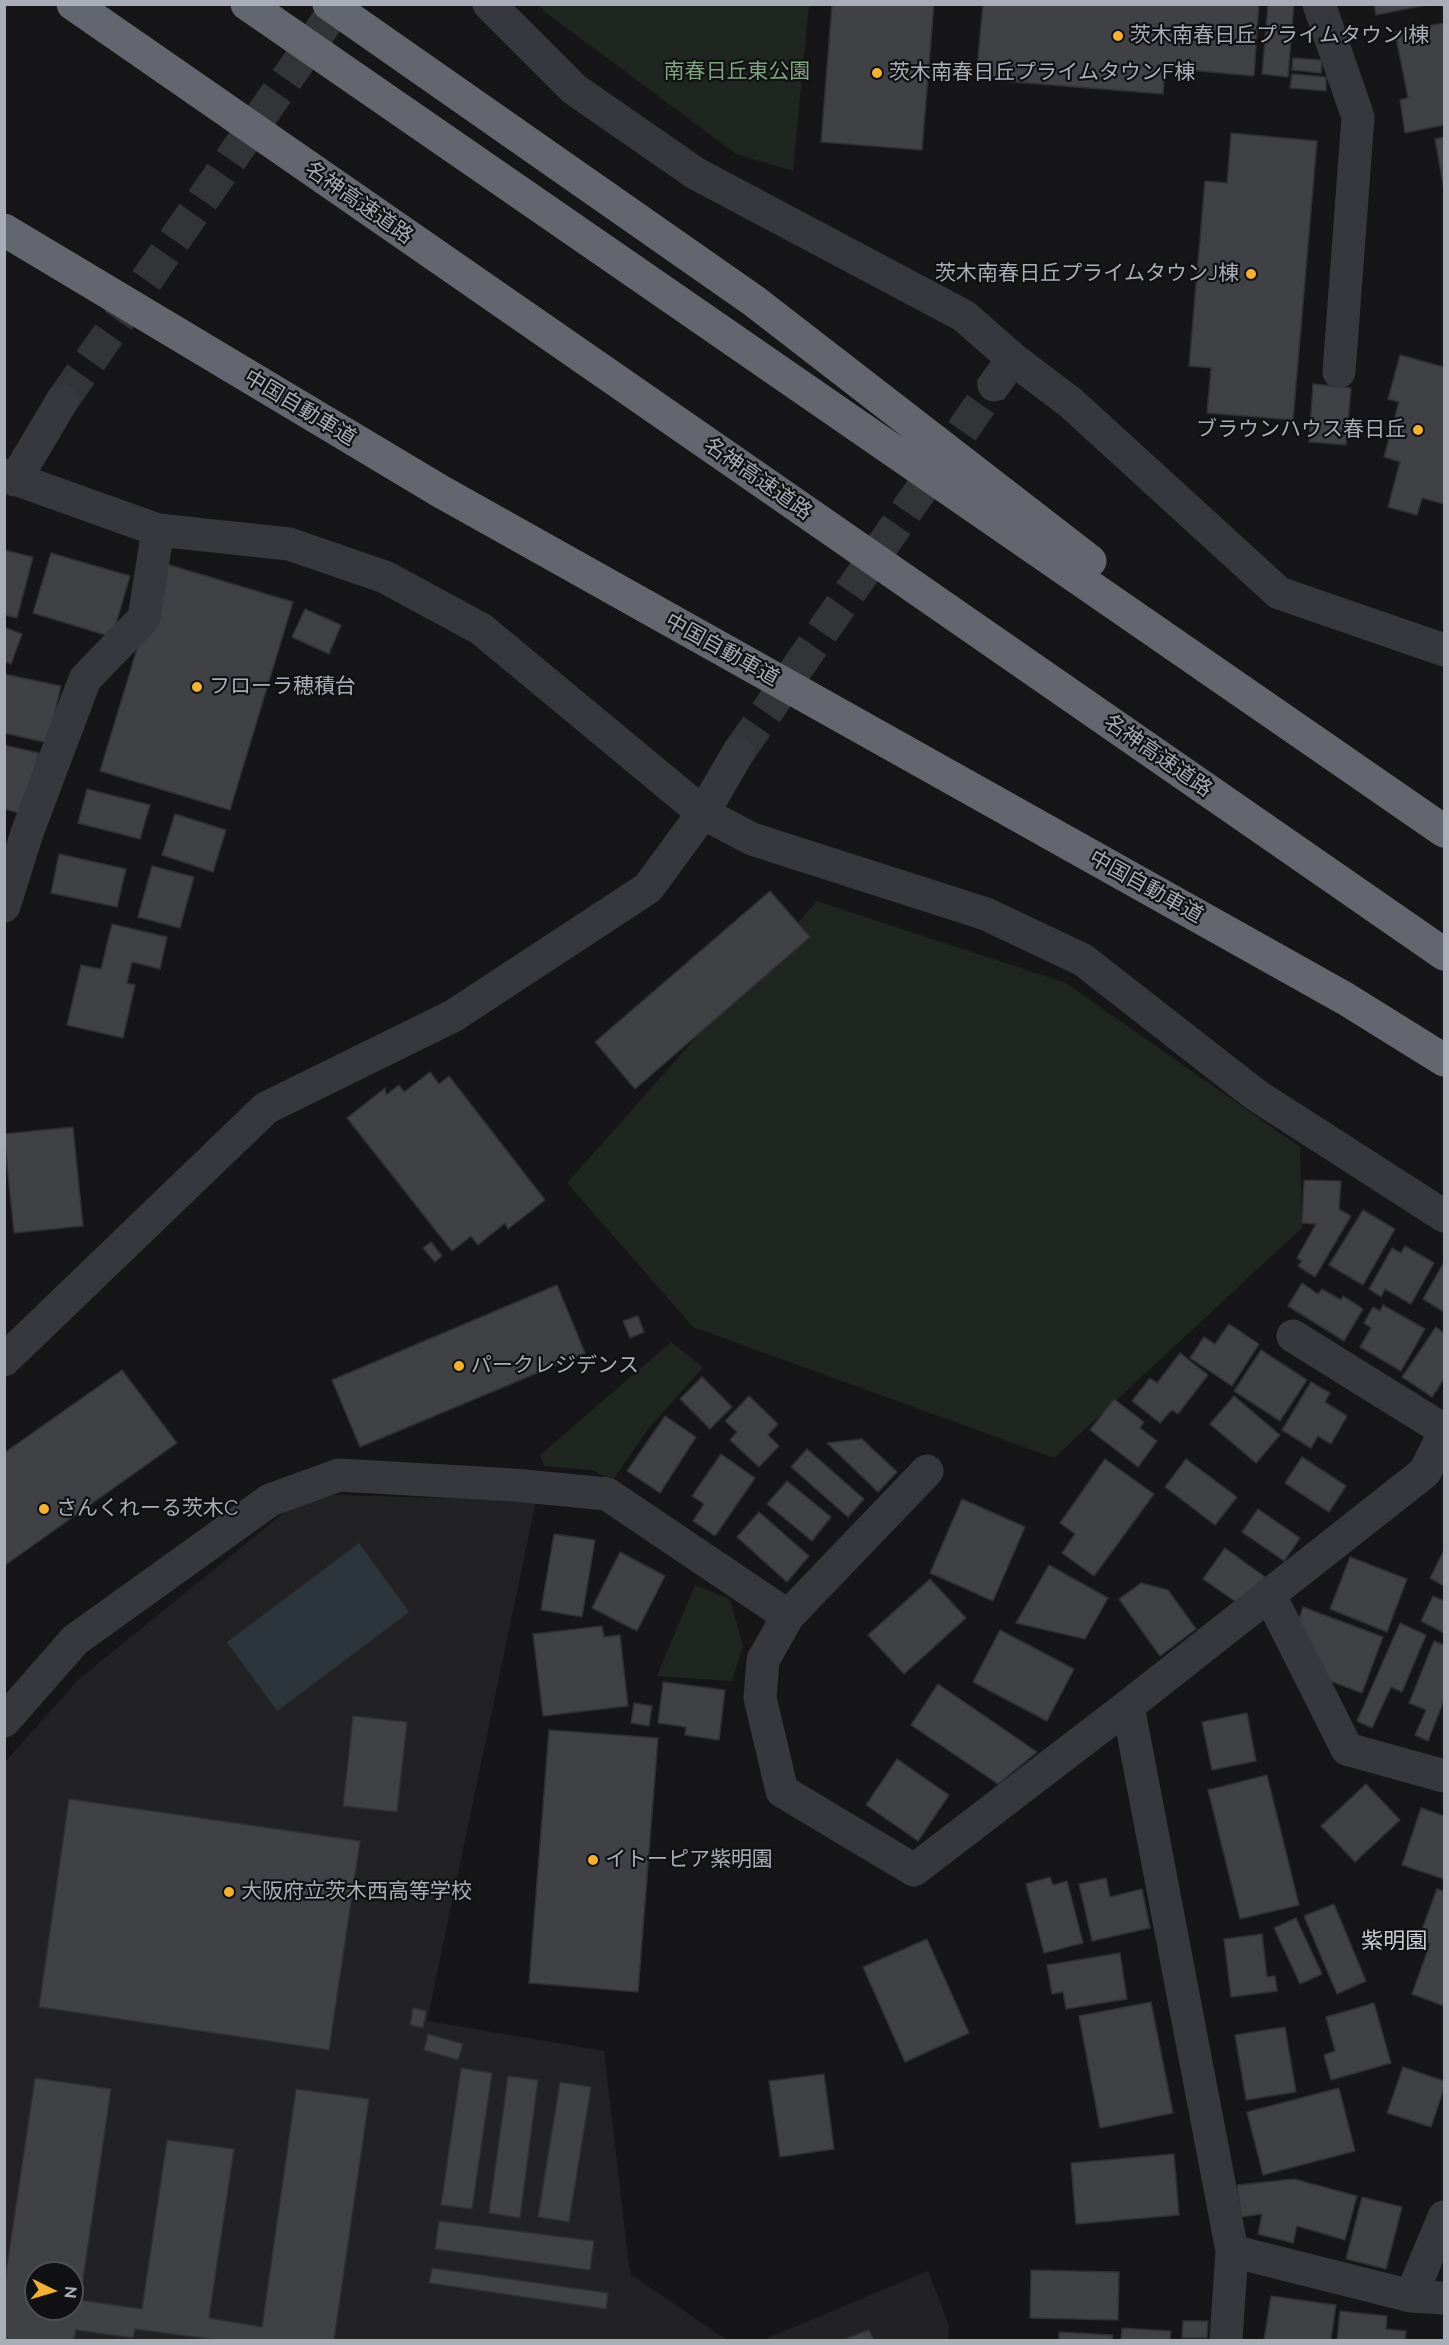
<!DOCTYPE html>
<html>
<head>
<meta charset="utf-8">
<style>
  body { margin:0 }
  #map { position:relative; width:1449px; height:2345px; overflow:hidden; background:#161618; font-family:Raleway,sans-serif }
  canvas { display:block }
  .frame { position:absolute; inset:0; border:6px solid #a8adb8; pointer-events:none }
  .north { position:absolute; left:24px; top:2261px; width:60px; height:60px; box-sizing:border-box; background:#111113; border:2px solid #4d4f55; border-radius:50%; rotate:95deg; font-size:16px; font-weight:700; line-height:24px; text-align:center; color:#a8adb8 }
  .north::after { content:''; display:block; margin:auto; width:21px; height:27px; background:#f2b134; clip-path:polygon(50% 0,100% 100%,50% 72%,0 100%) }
</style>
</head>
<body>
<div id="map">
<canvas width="1449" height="2345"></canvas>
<div class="frame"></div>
<div class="north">N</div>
</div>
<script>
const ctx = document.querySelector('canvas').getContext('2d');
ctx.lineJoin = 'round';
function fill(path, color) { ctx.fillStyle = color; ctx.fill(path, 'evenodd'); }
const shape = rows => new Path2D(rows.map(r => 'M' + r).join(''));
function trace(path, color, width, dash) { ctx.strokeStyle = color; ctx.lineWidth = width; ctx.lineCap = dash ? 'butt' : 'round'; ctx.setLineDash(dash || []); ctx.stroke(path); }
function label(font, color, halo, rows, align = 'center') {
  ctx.font = font + ' Raleway,"Noto Sans JP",sans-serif'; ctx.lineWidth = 4.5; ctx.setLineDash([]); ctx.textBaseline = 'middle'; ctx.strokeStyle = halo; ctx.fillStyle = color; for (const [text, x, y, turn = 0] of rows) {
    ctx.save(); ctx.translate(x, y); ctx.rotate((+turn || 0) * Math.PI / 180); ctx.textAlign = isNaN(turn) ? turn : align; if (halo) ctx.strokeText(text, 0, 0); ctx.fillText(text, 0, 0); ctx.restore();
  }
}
const built = shape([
  [307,1494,536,1501,427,2021,604,2051,630,2274,727,2340,5,2340,5,1762,79,1679],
  [36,2273,72,2273,72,2309,36,2309],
  [928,2271,949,2325,948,2340,763,2340]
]);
const green = shape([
  [539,5,809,5,793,171,736,154,545,12],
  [817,901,1066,983,1300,1147,1302,1228,1054,1458,693,1327,567,1183],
  [671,1342,703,1367,649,1428,612,1481,592,1470,544,1466,540,1455],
  [695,1585,730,1599,743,1646,732,1681,657,1676]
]);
const water = shape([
  [359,1543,409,1612,277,1711,227,1642]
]);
const building = shape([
  [832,4,934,4,922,150,821,142,832,4],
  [983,4,1259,4,1254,76,1165,68,1163,94,976,79,983,4],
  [1268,4,1294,4,1288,77,1262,74,1268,4],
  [1374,4,1426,4,1426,5,1376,15,1374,4],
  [1444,23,1444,125,1405,133,1400,100,1408,98,1395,32,1444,23],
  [1293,58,1322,60,1321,73,1292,70,1293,58],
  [1292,74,1326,77,1326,91,1290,88,1292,74],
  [1231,133,1317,141,1293,420,1207,413,1211,368,1189,366,1205,181,1227,183,1231,133],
  [1444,137,1444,190,1435,139,1444,137],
  [1400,355,1444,367,1444,504,1422,498,1417,515,1388,507,1400,462,1384,457,1399,402,1388,399,1400,355],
  [1313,384,1351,388,1346,445,1309,442,1313,384],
  [4,550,33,557,17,618,4,615,4,550],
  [51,553,130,576,112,637,33,613,51,553],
  [163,563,293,602,230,810,100,771,163,563],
  [305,609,341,625,329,654,292,637,305,609],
  [4,627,22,634,11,664,4,661,4,627],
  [4,674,61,686,48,743,4,733,4,674],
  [4,745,39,753,23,814,4,809,4,745],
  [87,789,150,805,140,839,78,823,87,789],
  [175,814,226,830,213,872,162,855,175,814],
  [59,854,126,869,117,907,51,893,59,854],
  [152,866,194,877,180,928,138,917,152,866],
  [770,891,810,937,635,1089,595,1042,770,891],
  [112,924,167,937,160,969,132,962,127,983,135,985,123,1038,67,1025,81,965,101,969,112,924],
  [430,1072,439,1084,449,1076,545,1200,508,1229,505,1223,478,1245,471,1236,452,1251,347,1118,385,1088,386,1095,399,1085,404,1092,430,1072],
  [73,1127,83,1226,14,1233,4,1134,73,1127],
  [1304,1180,1341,1181,1339,1209,1351,1216,1315,1277,1298,1266,1302,1261,1297,1258,1316,1224,1302,1223,1304,1180],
  [1363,1210,1395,1229,1363,1285,1329,1265,1363,1210],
  [431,1242,442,1256,435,1262,423,1248,431,1242],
  [1405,1246,1434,1263,1411,1304,1385,1289,1381,1297,1369,1289,1392,1248,1401,1253,1405,1246],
  [1444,1262,1444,1312,1423,1299,1444,1262],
  [1302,1283,1318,1294,1322,1289,1341,1300,1343,1296,1363,1309,1344,1341,1288,1306,1302,1283],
  [557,1285,585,1353,360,1447,332,1380,557,1285],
  [1383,1305,1425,1329,1401,1371,1360,1347,1371,1328,1364,1323,1373,1307,1380,1311,1383,1305],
  [638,1316,644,1332,630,1338,623,1321,638,1316],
  [1229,1324,1259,1344,1232,1386,1190,1358,1204,1337,1215,1344,1229,1324],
  [1436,1327,1444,1333,1444,1379,1432,1397,1402,1377,1436,1327],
  [1261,1350,1307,1380,1280,1421,1234,1391,1261,1350],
  [1180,1353,1208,1375,1178,1414,1172,1410,1160,1423,1132,1401,1150,1378,1157,1383,1180,1353],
  [122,1370,177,1443,4,1566,4,1453,122,1370],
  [702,1377,732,1407,710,1429,680,1399,702,1377],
  [1311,1382,1330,1393,1325,1402,1347,1416,1331,1444,1318,1436,1311,1448,1282,1430,1311,1382],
  [749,1396,778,1424,768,1435,779,1446,759,1467,730,1440,737,1432,725,1421,749,1396],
  [1234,1396,1280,1435,1256,1463,1210,1424,1234,1396],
  [1114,1399,1144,1422,1140,1428,1157,1441,1138,1467,1090,1430,1114,1399],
  [665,1416,696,1437,660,1493,627,1471,665,1416],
  [862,1439,897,1472,878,1492,827,1443,862,1439],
  [807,1449,864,1499,848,1517,791,1467,807,1449],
  [721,1454,755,1478,715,1536,693,1521,704,1504,692,1496,721,1454],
  [1302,1457,1346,1486,1329,1512,1285,1483,1302,1457],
  [1105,1459,1154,1494,1094,1576,1062,1553,1075,1534,1060,1523,1105,1459],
  [1186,1459,1237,1497,1215,1525,1165,1487,1186,1459],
  [787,1481,831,1517,812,1541,767,1504,787,1481],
  [962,1499,1025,1527,993,1601,930,1573,962,1499],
  [1258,1509,1300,1538,1284,1561,1242,1532,1258,1509],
  [759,1512,809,1556,787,1582,737,1537,759,1512],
  [554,1534,595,1540,582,1617,541,1610,554,1534],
  [1225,1548,1265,1577,1243,1607,1203,1579,1225,1548],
  [1444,1550,1444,1586,1430,1578,1444,1550],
  [620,1552,665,1576,637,1631,592,1608,620,1552],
  [1350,1557,1407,1579,1387,1632,1330,1609,1350,1557],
  [1049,1565,1108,1598,1085,1639,1016,1623,1049,1565],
  [930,1579,966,1618,904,1674,868,1635,930,1579],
  [1141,1583,1168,1590,1196,1629,1160,1656,1119,1599,1141,1583],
  [1433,1596,1444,1601,1444,1633,1421,1621,1433,1596],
  [1303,1607,1383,1637,1362,1693,1325,1679,1298,1622,1303,1607],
  [1400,1623,1426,1635,1402,1692,1391,1687,1372,1728,1357,1721,1400,1623],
  [602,1626,604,1637,620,1635,628,1706,543,1716,533,1634,602,1626],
  [1000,1630,1074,1669,1047,1721,973,1682,1000,1630],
  [1434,1641,1444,1645,1444,1700,1428,1741,1415,1735,1426,1710,1409,1703,1434,1641],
  [663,1682,725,1690,719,1740,685,1735,686,1727,658,1723,663,1682],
  [938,1684,1037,1752,998,1784,911,1725,938,1684],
  [634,1703,652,1706,649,1726,631,1723,634,1703],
  [1247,1713,1256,1761,1212,1770,1202,1722,1247,1713],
  [353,1716,407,1722,397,1812,343,1806,353,1716],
  [549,1730,658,1738,638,1992,529,1983,549,1730],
  [897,1759,949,1795,918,1841,866,1805,897,1759],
  [1267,1775,1299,1905,1240,1919,1208,1790,1267,1775],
  [1366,1784,1400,1820,1355,1862,1321,1826,1366,1784],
  [69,1799,360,1841,329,2050,39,2007,69,1799],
  [1421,1808,1444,1816,1444,1879,1402,1865,1421,1808],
  [1050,1877,1053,1885,1067,1881,1083,1943,1044,1953,1026,1884,1050,1877],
  [1106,1878,1110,1897,1142,1889,1150,1928,1092,1941,1079,1884,1106,1878],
  [1437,1889,1444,1891,1444,2006,1412,1994,1430,1944,1418,1940,1437,1889],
  [1334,1904,1366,1981,1337,1994,1304,1916,1334,1904],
  [1296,1918,1322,1974,1300,1984,1274,1928,1296,1918],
  [1262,1934,1267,1977,1275,1976,1277,1991,1231,1997,1224,1939,1262,1934],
  [927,1939,969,2033,905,2062,863,1967,927,1939],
  [1120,1953,1127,1999,1066,2009,1063,1992,1052,1994,1047,1965,1120,1953],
  [1151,2002,1173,2113,1100,2128,1079,2016,1151,2002],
  [1374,2003,1391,2063,1331,2080,1324,2055,1335,2051,1326,2017,1374,2003],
  [413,2008,426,2011,423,2028,410,2025,413,2008],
  [1285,2027,1296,2092,1246,2100,1235,2035,1285,2027],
  [428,2034,463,2044,458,2060,424,2050,428,2034],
  [1403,2067,1444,2081,1444,2088,1431,2127,1387,2113,1403,2067],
  [461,2068,492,2073,472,2209,441,2205,461,2068],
  [824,2074,834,2149,780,2157,769,2081,824,2074],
  [508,2076,538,2080,520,2218,489,2213,508,2076],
  [35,2078,111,2089,80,2300,142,2309,167,2140,234,2149,209,2318,262,2327,296,2089,369,2099,334,2340,216,2340,135,2329,133,2338,76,2330,74,2340,4,2340,4,2286,35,2078],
  [36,2273,72,2273,72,2309,36,2309,36,2273],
  [560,2082,591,2087,569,2222,538,2217,560,2082],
  [1339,2088,1355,2151,1263,2175,1247,2112,1339,2088],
  [1174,2154,1179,2215,1076,2224,1071,2163,1174,2154],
  [1294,2179,1357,2196,1345,2240,1297,2226,1293,2243,1258,2234,1262,2214,1241,2217,1237,2185,1294,2179],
  [1362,2197,1402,2207,1386,2269,1346,2259,1362,2197],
  [439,2221,594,2241,590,2270,435,2249,439,2221],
  [432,2268,608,2293,606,2309,429,2283,432,2268],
  [1031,2270,1119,2272,1118,2320,1030,2318,1031,2270],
  [1271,2296,1336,2305,1331,2340,1264,2340,1271,2296],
  [1340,2311,1387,2316,1386,2329,1406,2331,1405,2340,1337,2340,1340,2311],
  [1183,2321,1208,2321,1207,2338,1182,2338,1183,2321],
  [1122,2328,1171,2331,1170,2340,1121,2340,1122,2328],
  [869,2330,874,2340,842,2340,869,2330],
  [1059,2332,1113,2335,1112,2340,1059,2340,1059,2332]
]);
const minorTunnel = shape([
  [62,401,339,4],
  [738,753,994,385]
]);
const minor = shape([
  [489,4,574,89,695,173,964,316,1013,359,1071,403,1279,593,1444,650],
  [1319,4,1358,117,1339,372],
  [994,385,1013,359],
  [4,475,158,530,289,544,385,577,481,629,703,813,752,839,986,914,1083,960,1256,1095,1444,1216],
  [15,480,62,401],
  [4,906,27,833,85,679,144,618,158,530],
  [1293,1336,1444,1430],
  [4,1360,266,1108,453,1016,648,888,703,813,738,753],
  [1269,1594,1347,1749,1444,1776],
  [788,1616,927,1471],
  [1128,1706,1232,2251,1226,2340],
  [4,1721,75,1640,270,1500,339,1475,514,1485,607,1494,788,1616,763,1660,760,1698,782,1791,914,1870,1128,1706,1425,1472,1444,1433],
  [1232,2251,1411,2296,1444,2298],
  [1411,2296,1444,2217]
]);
const highway = shape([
  [73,4,1444,954],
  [247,4,1444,831],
  [329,4,754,301,1090,561],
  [4,230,440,491,1346,999,1444,1060]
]);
const markers = [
  [1118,36,6,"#f2b134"],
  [877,73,6,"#f2b134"],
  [1251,274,6,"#f2b134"],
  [1418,430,6,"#f2b134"],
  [197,687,6,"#f2b134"],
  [459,1366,6,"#f2b134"],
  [44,1509,6,"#f2b134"],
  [593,1860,6,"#f2b134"],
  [229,1892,6,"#f2b134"]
];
const poiNames = [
  ["茨木南春日丘プライムタウンI棟",1130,36],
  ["茨木南春日丘プライムタウンF棟",889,73],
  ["茨木南春日丘プライムタウンJ棟",1239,274,"right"],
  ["ブラウンハウス春日丘",1406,430,"right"],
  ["フローラ穂積台",209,687],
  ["パークレジデンス",471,1366],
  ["さんくれーる茨木C",56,1509],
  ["イトーピア紫明園",605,1860],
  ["大阪府立茨木西高等学校",241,1892]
];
const parkNames = [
  ["南春日丘東公園",737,72]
];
const streetNames = [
  ["名神高速道路",359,203,35],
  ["中国自動車道",300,408,31],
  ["名神高速道路",758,479,35],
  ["中国自動車道",722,650,29],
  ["名神高速道路",1158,756,35],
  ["中国自動車道",1146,887,29]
];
const neighbourhoodNames = [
  ["紫明園",1394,1941]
];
fill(built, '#222225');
fill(green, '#1e261f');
fill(water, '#2c353c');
fill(building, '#404145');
trace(building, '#303034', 1.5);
trace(minorTunnel, '#333438', 33, [33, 16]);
trace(minor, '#37383d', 33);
trace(highway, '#63666e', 33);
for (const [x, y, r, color] of markers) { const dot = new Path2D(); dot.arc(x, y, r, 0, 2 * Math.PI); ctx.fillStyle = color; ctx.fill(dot); trace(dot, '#111113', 2); }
label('21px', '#a8adb8', '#111113', poiNames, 'left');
label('21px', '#7fa381', '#111113', parkNames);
label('21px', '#a8adb8', '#111113', streetNames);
label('22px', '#c9ccd4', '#111113', neighbourhoodNames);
</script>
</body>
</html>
